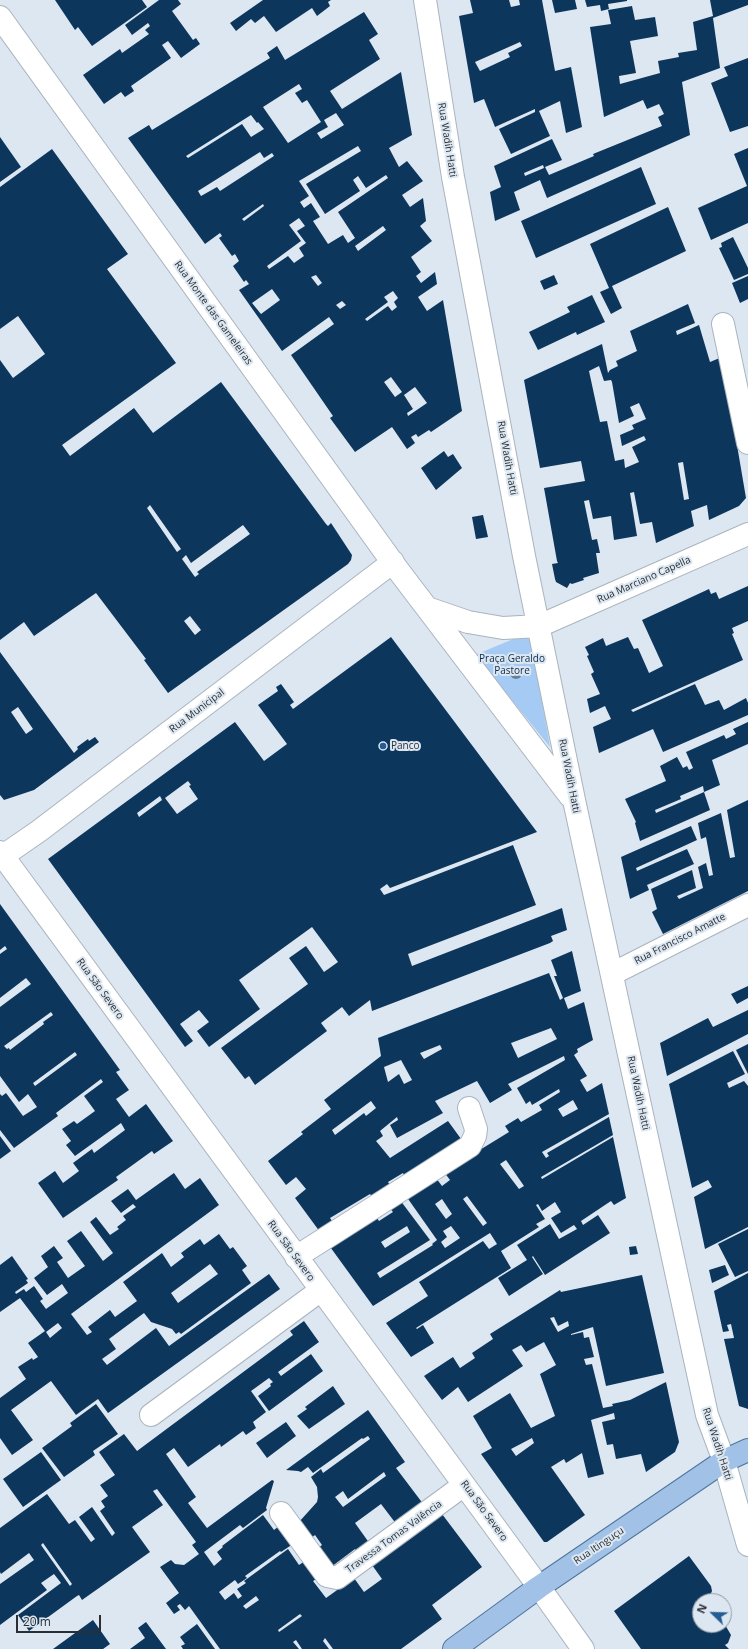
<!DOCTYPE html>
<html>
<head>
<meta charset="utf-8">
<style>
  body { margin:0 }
  #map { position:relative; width:748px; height:1649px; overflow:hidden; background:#dce7f2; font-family:"Open Sans",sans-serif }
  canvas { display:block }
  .north { position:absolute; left:692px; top:1593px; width:40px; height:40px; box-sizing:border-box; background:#dce7f2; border:1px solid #959da6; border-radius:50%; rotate:293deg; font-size:11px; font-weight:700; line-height:16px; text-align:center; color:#2b2f33 }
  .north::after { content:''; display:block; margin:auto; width:14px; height:18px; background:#245d94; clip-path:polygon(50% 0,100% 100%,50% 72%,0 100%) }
  .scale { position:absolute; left:16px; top:1615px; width:85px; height:18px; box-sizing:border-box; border:2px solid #2b2f33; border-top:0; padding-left:5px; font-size:12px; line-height:14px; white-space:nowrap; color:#2b2f33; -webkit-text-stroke:3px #dce7f2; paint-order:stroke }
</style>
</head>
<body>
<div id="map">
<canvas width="748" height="1649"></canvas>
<div class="north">N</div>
<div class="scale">20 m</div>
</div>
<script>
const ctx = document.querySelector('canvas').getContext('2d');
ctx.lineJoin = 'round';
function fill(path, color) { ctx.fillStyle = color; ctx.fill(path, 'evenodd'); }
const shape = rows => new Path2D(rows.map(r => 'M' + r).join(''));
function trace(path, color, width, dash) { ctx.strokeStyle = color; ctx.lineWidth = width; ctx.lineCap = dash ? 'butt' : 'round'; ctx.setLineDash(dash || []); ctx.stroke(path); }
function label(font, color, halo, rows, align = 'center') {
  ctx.font = font + ' "Open Sans",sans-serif'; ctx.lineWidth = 4; ctx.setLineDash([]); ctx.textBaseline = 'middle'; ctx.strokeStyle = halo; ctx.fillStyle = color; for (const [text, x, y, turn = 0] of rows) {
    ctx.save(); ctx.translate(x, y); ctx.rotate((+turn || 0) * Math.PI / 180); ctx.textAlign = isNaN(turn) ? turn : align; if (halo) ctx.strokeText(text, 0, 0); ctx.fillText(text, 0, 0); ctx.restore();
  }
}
const green = shape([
  [530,632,550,747,475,655]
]);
const building = shape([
  [55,0,142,0,147,7,92,46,78,27,75,30],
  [159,0,178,0,181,4,172,11,193,40,196,38,200,44,181,58,168,41,162,45,171,58,131,86,134,91,125,97,121,92,104,104,83,75,120,49,122,53,149,34,145,30,150,26,148,23,132,35,125,25],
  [263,0,331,0,328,2,330,6,317,16,312,8,276,32,264,16,255,23,251,19,236,31,230,23],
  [470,0,509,0,511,7,520,5,519,0,542,0,555,71,571,67,582,127,566,133,560,101,539,111,550,136,511,154,499,129,535,112,535,109,495,127,484,99,474,103,459,16,473,13],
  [520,42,522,46,508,53,510,57,480,71,475,62],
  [552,0,575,0,577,9,555,13],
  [585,0,627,0,627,1,608,4,609,9,601,11,600,5,587,7],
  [710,0,748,0,748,5,713,18,720,68,682,82,690,135,547,198,540,180,514,192,520,210,495,221,490,192,501,187,494,166,552,139,562,160,545,167,549,175,594,156,593,154,662,126,658,117,664,114,659,104,647,109,643,100,604,117,590,27,611,24,608,10,632,6,635,20,655,17,658,36,630,41,636,73,619,76,620,84,660,73,658,61,679,57,678,53,697,50,693,22,713,16],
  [543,165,544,168,525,176,524,173],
  [364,12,378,34,369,40,380,59,330,91,342,109,401,72,412,135,389,148,399,167,407,161,423,181,402,195,410,207,423,198,426,221,420,226,432,241,411,257,421,272,416,276,421,283,435,272,437,284,418,297,427,311,443,300,462,411,431,432,429,430,418,437,416,434,411,437,415,443,407,449,392,427,355,452,330,418,333,416,291,355,334,324,329,317,282,351,239,290,249,284,246,280,244,282,233,266,239,261,235,254,232,256,219,238,222,236,220,233,205,244,128,138,149,125,152,130,270,58,267,53,277,46,285,60],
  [299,84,302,89,295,93,302,103,307,100,321,122,288,143,263,107],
  [336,113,344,125,321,139,317,133,328,127,324,120],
  [251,115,257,123,258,122,264,129,251,137,242,124,188,158,186,156],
  [358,146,361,151,306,184,325,214,360,191,353,180,358,176,366,188,386,175,388,178,338,212,355,238,348,243,343,235,328,244,313,221,320,217,311,203,304,208,300,202,309,196,299,181],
  [260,152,264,158,272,153,274,156,220,191,217,187,201,196,198,191],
  [263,204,264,206,244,221,242,219],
  [299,218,305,226,297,231,306,243,299,248,304,256,294,263,288,256,269,269,267,266,301,241,289,225],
  [383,226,386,230,358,251,355,246],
  [316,275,322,283,318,286,311,277],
  [272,289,280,300,261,314,252,303],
  [393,291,398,298,394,302,397,307,392,311,388,306,367,321,365,319,388,302,384,297],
  [342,301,346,305,340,309,336,305],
  [391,377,402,392,395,397,384,382],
  [415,387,427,403,408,416,407,413,413,409,404,395],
  [748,58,748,126,730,132,711,83,728,76,724,67],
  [0,137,21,167,0,182],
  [748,148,748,223,711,240,698,208,747,186,734,154],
  [52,149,128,254,107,269,176,363,62,445,70,456,134,408,153,433,221,382,326,524,328,526,331,523,352,555,351,560,348,564,168,693,144,660,146,659,96,593,34,636,24,622,0,640,0,360,13,378,45,354,18,316,0,329,0,187],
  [150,505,181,549,177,552,147,508],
  [243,525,250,534,197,572,199,574,195,577,182,559,186,555,191,563],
  [190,616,201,630,195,635,184,621],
  [641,167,656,204,536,258,521,221],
  [668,207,686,251,612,286,622,308,611,314,600,292,609,288,590,244],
  [733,237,748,268,748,274,734,280,719,248,722,247,721,243],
  [554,275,558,284,544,290,540,281],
  [748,276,748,299,740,303,732,283],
  [592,295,605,322,577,335,576,332,538,350,529,332,570,312,567,307],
  [688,304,695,323,676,331,677,335,699,325,710,362,722,357,746,498,739,506,709,520,707,505,691,511,694,526,656,543,652,522,640,524,634,492,630,493,637,536,614,540,611,516,593,519,589,500,584,501,592,540,597,539,600,553,596,553,599,573,583,578,584,580,572,584,570,583,567,588,556,582,555,579,552,564,558,563,557,561,544,488,585,481,581,461,540,468,524,380,602,344,608,373,610,370,618,366,616,361,637,351,630,331],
  [599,366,604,381,611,380,612,382,619,423,634,416,630,407,639,403,646,419,632,425,634,429,620,435,622,446,644,436,646,440,632,447,639,462,625,468,624,459,615,461,607,421,600,422,589,371],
  [683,462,689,499,684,500,678,463],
  [444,451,448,457,453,454,462,468,436,490,421,468],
  [483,515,488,537,476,539,472,517],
  [748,586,748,621,732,628,734,633,732,634,743,660,631,710,633,712,695,684,705,705,719,700,724,710,746,698,748,703,748,715,663,752,653,729,599,753,593,727,611,719,605,706,590,713,587,699,600,694,591,674,594,672,587,656,589,655,585,647,603,638,606,646,628,637,634,649,638,648,649,673,663,666,642,620,709,589,711,594,716,592,719,599],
  [391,637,537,832,390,888,387,884,380,889,384,895,513,845,536,905,408,954,412,966,562,908,567,930,551,936,553,941,550,943,372,1011,370,1000,349,1016,342,1007,321,1023,327,1031,255,1085,249,1076,245,1079,221,1048,308,984,289,958,306,946,324,972,338,962,312,927,239,980,260,1009,209,1047,197,1031,209,1022,199,1010,180,1024,193,1041,185,1047,48,859,235,722,264,761,287,744,258,705,278,691,276,687,281,684,294,702,290,705,293,709],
  [188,781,191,785,189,786,198,799,177,814,165,798],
  [160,796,162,800,139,817,137,813],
  [0,652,74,753,78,749,77,747,88,739,89,741,95,737,99,742,34,790,4,800,0,795],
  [18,707,33,729,26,734,11,712],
  [748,722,748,744,712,760,720,785,704,792,703,786,680,796,681,799,655,810,656,813,704,792,710,810,640,841,635,823,636,822,625,799,666,781,660,766,677,757,683,768,687,766,689,770,693,768,686,752,724,735,726,739,736,734,733,729],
  [748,800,748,891,663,934,652,912,657,909,651,889,692,870,696,888,677,896,679,899,703,888,698,867,706,863,709,876,713,875,706,837,701,839,698,823,721,813,730,858,735,857,727,810],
  [691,826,697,840,636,868,637,871,687,849,694,864,647,885,649,890,630,899,621,857],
  [0,904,120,1070,116,1072,129,1090,116,1099,129,1117,146,1104,173,1141,154,1154,152,1151,116,1177,118,1180,63,1218,38,1183,55,1171,63,1183,79,1171,73,1163,92,1149,94,1153,125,1130,121,1123,75,1156,66,1145,71,1141,62,1129,74,1121,77,1124,95,1111,84,1096,103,1082,101,1079,56,1113,58,1116,14,1148,0,1130,0,1094,2,1096,6,1093,23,1116,37,1107,28,1094,19,1102,0,1076,0,1007,31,984,26,978,0,998,0,954,7,949,5,946,0,950],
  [51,1012,53,1015,43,1022,44,1024,10,1050,9,1048,7,1049,4,1046],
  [75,1052,77,1055,35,1086,33,1083],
  [572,951,581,991,564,998,568,1009,584,1002,593,1040,577,1049,578,1052,574,1055,587,1076,580,1080,587,1092,602,1083,609,1114,542,1152,546,1158,549,1156,547,1153,609,1117,613,1135,541,1177,542,1179,613,1137,626,1198,614,1205,611,1201,581,1221,583,1225,598,1215,610,1233,545,1275,533,1256,532,1257,543,1274,509,1296,498,1278,527,1260,517,1245,550,1224,559,1239,577,1229,574,1225,561,1233,551,1218,561,1212,555,1202,542,1211,538,1204,536,1205,545,1219,536,1224,539,1227,501,1251,511,1268,416,1328,417,1329,423,1325,434,1343,411,1357,386,1323,428,1296,419,1282,483,1241,489,1249,497,1244,490,1233,373,1306,328,1244,377,1218,379,1221,393,1212,389,1207,400,1200,430,1240,377,1273,380,1278,433,1245,432,1244,437,1240,406,1196,436,1178,442,1186,450,1180,444,1172,509,1132,505,1126,518,1118,521,1122,542,1110,539,1105,560,1092,559,1089,532,1105,530,1101,526,1104,517,1088,565,1060,564,1056,508,1084,512,1090,490,1103,477,1081,435,1101,443,1113,397,1138,390,1125,398,1120,397,1117,380,1131,383,1136,376,1141,390,1158,448,1121,464,1143,406,1179,403,1173,388,1182,391,1187,374,1199,370,1194,330,1218,334,1224,320,1232,295,1198,306,1189,296,1177,286,1185,268,1161,303,1134,301,1132,331,1109,324,1100,381,1056,378,1038,549,973,560,1000,563,998,554,976,557,976,551,960],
  [551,1028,557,1039,518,1058,511,1043],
  [440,1045,442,1049,424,1059,420,1053],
  [401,1060,412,1080,404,1084,399,1074,388,1082,384,1067],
  [573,1100,578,1109,563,1117,558,1109],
  [371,1101,376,1108,366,1116,364,1113,335,1135,332,1130],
  [506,1160,524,1186,519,1189,500,1164],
  [467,1196,487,1223,483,1226,463,1199],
  [442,1199,452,1214,446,1219,435,1204],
  [407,1226,410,1232,385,1248,381,1242],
  [451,1226,460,1238,445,1248,441,1242,447,1237,443,1231],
  [748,986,748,998,737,1004,731,994],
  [748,1010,748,1034,667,1076,660,1043,708,1018,713,1027],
  [748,1044,748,1074,736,1050],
  [733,1051,745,1074,727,1083,729,1088,744,1081,748,1086,748,1227,705,1249,694,1197,712,1187,708,1180,692,1188,669,1084],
  [0,1136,11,1151,0,1159],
  [174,1173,185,1189,200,1178,219,1205,71,1314,87,1335,92,1332,88,1327,110,1310,115,1317,137,1301,123,1282,162,1253,171,1267,184,1257,181,1253,200,1239,204,1245,219,1234,230,1249,233,1247,247,1266,242,1270,251,1283,181,1334,179,1332,176,1334,172,1329,151,1322,144,1313,109,1339,116,1349,102,1359,107,1365,156,1328,169,1346,269,1274,280,1289,108,1413,98,1399,76,1415,51,1381,11,1410,33,1440,12,1455,0,1438,0,1398,26,1379,18,1367,32,1358,33,1360,38,1357,28,1343,45,1331,20,1298,0,1312,0,1265,12,1256,28,1279,26,1280,28,1283,15,1292,16,1294,24,1289,26,1292,34,1286,43,1299,40,1301,46,1309,68,1293,62,1284,47,1295,34,1278,48,1267,41,1256,54,1246,63,1258,57,1262,68,1278,85,1266,67,1241,81,1231,103,1261,113,1253,90,1222,96,1217,110,1235,119,1229,117,1227,126,1220,123,1216,136,1207,133,1204,121,1213,111,1201,128,1189,136,1200],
  [210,1264,218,1274,178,1303,171,1293],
  [58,1323,62,1328,50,1338,46,1332],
  [748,1229,748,1271,735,1277,718,1244],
  [636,1246,638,1254,630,1255,629,1247],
  [725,1265,729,1275,712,1283,709,1270],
  [748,1273,748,1409,739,1406,724,1339,734,1338,731,1324,727,1325,729,1331,723,1332,714,1291],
  [642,1275,664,1373,606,1386,593,1327,571,1334,571,1335,583,1332,584,1338,589,1337,594,1357,584,1359,586,1365,592,1364,603,1408,613,1406,612,1404,630,1400,666,1382,679,1442,675,1452,646,1472,641,1454,616,1459,613,1444,607,1445,602,1422,615,1419,614,1413,591,1420,604,1474,588,1478,582,1453,566,1463,564,1459,551,1467,585,1515,547,1542,544,1542,481,1454,492,1448,473,1416,510,1393,531,1428,555,1416,540,1374,556,1365,544,1342,526,1352,521,1345,512,1350,523,1366,468,1402,458,1387,442,1400,424,1376,453,1357,460,1368,475,1358,472,1353,493,1339,490,1334,560,1290,561,1292],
  [554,1317,558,1326,568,1321,569,1326,558,1332,550,1318],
  [532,1438,534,1443,516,1456,511,1449],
  [304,1321,319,1342,278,1372,281,1376,311,1354,323,1371,269,1411,258,1396,271,1386,270,1384,273,1382,269,1378,251,1391,266,1412,253,1422,256,1428,246,1435,243,1431,221,1447,220,1444,188,1467,174,1448,166,1454,196,1497,188,1503,207,1528,272,1480,274,1481,266,1508,267,1510,243,1528,240,1525,204,1552,214,1566,222,1559,217,1552,223,1547,222,1546,263,1515,274,1530,279,1526,293,1544,281,1552,280,1551,245,1576,247,1578,238,1584,235,1580,219,1592,225,1600,234,1593,238,1599,242,1596,237,1589,246,1583,244,1581,288,1549,299,1565,305,1561,318,1578,313,1581,326,1598,354,1578,364,1592,382,1579,372,1565,442,1514,482,1567,432,1605,442,1619,401,1649,333,1649,325,1638,323,1641,329,1649,302,1649,296,1640,293,1642,299,1649,220,1649,189,1606,185,1610,180,1604,177,1606,180,1610,174,1614,166,1603,179,1593,160,1567,171,1560,175,1564,184,1565,199,1554,192,1545,196,1542,157,1489,153,1491,163,1505,132,1527,150,1552,82,1600,79,1595,77,1596,29,1631,18,1615,61,1583,54,1574,41,1583,47,1590,0,1625,0,1584,34,1560,29,1553,1,1574,0,1572,0,1528,47,1494,69,1524,75,1520,91,1542,95,1539,79,1517,92,1507,112,1536,115,1533,100,1511,105,1507,101,1501,108,1496,100,1485,115,1475,99,1452,124,1434,137,1451,293,1335,290,1331],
  [43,1543,72,1584,70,1586,41,1545],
  [256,1596,259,1600,246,1609,243,1606],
  [300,1614,302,1616,279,1632,278,1630],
  [333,1386,345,1404,309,1429,297,1416,307,1409,305,1407],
  [96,1404,118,1434,93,1451,95,1455,64,1477,42,1448,72,1426,70,1423],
  [368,1410,405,1462,396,1468,424,1505,397,1525,381,1504,355,1523,370,1544,358,1553,355,1549,331,1567,318,1548,322,1545,315,1535,311,1538,299,1522,317,1502,318,1497,317,1487,311,1477,321,1469,323,1473,370,1439,368,1436,363,1439,362,1438,313,1473,308,1467,301,1472,298,1471,286,1470],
  [384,1472,386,1476,343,1507,335,1497,343,1491,348,1499],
  [286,1422,296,1436,267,1458,256,1443],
  [41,1452,61,1480,23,1507,3,1479],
  [689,1556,711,1586,712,1591,708,1601,700,1601,700,1625,724,1625,724,1623,731,1635,728,1643,725,1645,729,1649,641,1649,614,1611],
  [93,1620,110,1644,103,1649,53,1649],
  [146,1622,166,1649,130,1649,145,1638,138,1628],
  [197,1624,215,1649,183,1649,181,1646,185,1644,180,1637]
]);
const minor = shape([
  [425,0,453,177,524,556,574,800,707,1415,724,1461,748,1545],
  [0,17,398,570,570,796],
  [723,324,748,443],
  [427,608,468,622,503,628,539,626,748,534],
  [0,852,539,1587,583,1649],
  [0,858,39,831,393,562],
  [612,974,748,905],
  [296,1257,470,1146,475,1136,476,1129,469,1108],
  [151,1415,321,1290],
  [281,1513,327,1576,337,1578,464,1485]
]);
const major = shape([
  [454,1649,539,1587,677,1493,724,1461,748,1450]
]);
const trees = [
  [516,673]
];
const markers = [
  [383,746,4,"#245d94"]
];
const streetNames = [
  ["Rua Wadih Hatti",447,140,81],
  ["Rua Monte das Gameleiras",213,313,54],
  ["Rua Wadih Hatti",507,458,80],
  ["Rua Marciano Capella",644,580,-24],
  ["Rua Municipal",197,711,-37],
  ["Rua Wadih Hatti",569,776,79],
  ["Rua Francisco Amatte",680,939,-27],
  ["Rua São Severo",100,989,54],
  ["Rua Wadih Hatti",638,1093,78],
  ["Rua São Severo",291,1251,54],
  ["Rua Wadih Hatti",717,1444,72],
  ["Rua São Severo",484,1511,54],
  ["Travessa Tomas Valência",394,1537,-36],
  ["Rua Itinguçu",599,1546,-34]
];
const parkNames = [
  ["Praça Geraldo",512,659],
  ["Pastore",512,671]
];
const poiNames = [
  ["Panco",391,746]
];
fill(green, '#a5cbf4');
fill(building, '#0d365c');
trace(minor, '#aab4be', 24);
trace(major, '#4f759c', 24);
trace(minor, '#fff', 22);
trace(major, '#a1c2e6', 22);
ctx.fillStyle = '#6a8096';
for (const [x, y] of trees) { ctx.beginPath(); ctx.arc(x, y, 6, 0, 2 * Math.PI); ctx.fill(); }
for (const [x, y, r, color] of markers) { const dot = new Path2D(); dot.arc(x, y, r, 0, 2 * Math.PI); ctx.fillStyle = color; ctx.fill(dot); trace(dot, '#dce7f2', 1.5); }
label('10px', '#2b2f33', '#dce7f2', streetNames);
label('10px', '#0c2c4a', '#dce7f2', parkNames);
label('10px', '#2b2f33', '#dce7f2', poiNames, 'left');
</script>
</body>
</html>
